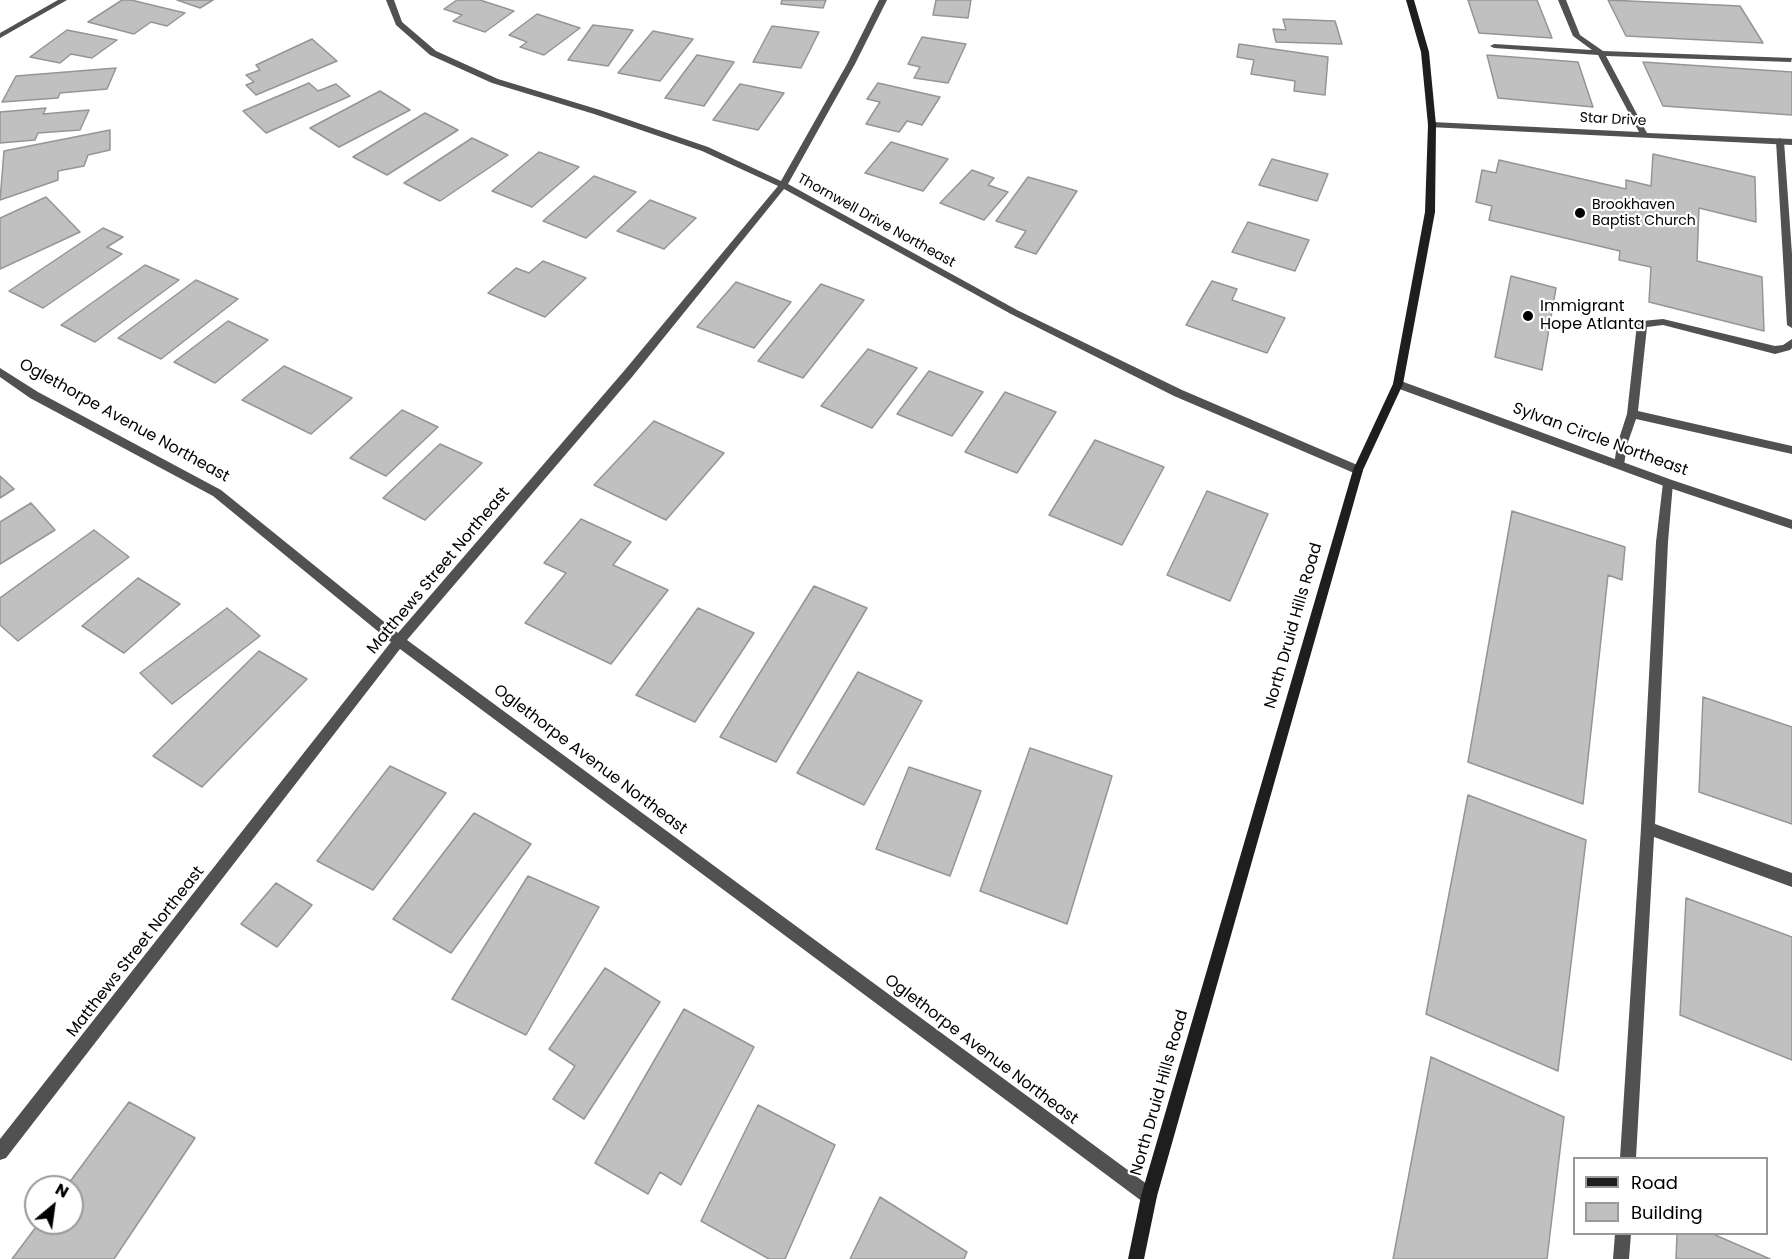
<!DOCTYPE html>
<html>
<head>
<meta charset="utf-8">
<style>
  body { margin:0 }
  #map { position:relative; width:1792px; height:1259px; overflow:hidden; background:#fff; font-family:Poppins,sans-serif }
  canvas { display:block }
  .legend { position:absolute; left:1573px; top:1157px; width:195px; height:78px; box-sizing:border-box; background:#fff; border:2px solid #999; margin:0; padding:8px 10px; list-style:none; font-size:18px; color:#000 }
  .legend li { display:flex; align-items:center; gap:12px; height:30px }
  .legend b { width:30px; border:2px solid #999 }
  .north { position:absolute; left:24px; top:1175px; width:60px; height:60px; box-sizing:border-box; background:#fff; border:2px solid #999; border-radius:50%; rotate:29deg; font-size:16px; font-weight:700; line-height:24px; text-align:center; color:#000 }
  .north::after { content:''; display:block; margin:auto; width:21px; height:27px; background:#000; clip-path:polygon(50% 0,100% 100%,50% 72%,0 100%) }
</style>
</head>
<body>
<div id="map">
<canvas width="1792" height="1259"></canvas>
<ul class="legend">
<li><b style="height:8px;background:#1e1e1e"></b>Road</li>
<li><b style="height:16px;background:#c0c0c0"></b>Building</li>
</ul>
<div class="north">N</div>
</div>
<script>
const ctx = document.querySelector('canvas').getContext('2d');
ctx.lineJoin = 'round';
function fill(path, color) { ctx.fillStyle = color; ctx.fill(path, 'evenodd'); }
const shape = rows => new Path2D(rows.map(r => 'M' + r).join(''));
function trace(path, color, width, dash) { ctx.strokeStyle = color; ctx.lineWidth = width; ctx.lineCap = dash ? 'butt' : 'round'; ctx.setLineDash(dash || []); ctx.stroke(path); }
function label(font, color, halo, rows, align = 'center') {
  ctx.font = font + ' Poppins,sans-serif'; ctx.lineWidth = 4.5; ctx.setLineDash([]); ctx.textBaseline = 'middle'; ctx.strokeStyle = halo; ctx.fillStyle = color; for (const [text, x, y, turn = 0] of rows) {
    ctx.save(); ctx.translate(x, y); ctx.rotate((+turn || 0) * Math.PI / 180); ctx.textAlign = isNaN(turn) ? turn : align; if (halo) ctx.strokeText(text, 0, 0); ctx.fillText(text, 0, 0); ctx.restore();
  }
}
const building = shape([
  [122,0,131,0,185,13,167,26,151,22,134,34,88,22,122,0],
  [177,0,213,0,200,8,177,0],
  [457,0,480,0,514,11,485,32,453,21,462,15,444,9,457,0],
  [782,0,826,0,823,8,781,4,782,0],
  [936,0,971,0,968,18,933,15,936,0],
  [1468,0,1537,0,1552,38,1479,33,1468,0],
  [1608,0,1740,6,1763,43,1626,36,1608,0],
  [537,14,580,28,544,55,520,47,527,42,509,35,537,14],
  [1283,19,1335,21,1342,44,1276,42,1273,29,1286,30,1283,19],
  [593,25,633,30,608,66,568,60,593,25],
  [772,26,819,32,801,68,753,62,772,26],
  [67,30,117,40,92,58,71,54,60,63,30,57,67,30],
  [653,31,693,39,660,81,618,73,653,31],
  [922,37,966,44,948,83,914,78,920,67,908,64,922,37],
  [312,39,337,61,256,95,246,85,254,82,246,75,260,70,256,65,312,39],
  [1239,44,1328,57,1325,95,1294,91,1295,81,1251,74,1254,60,1237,57,1239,44],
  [697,55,734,62,704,106,665,98,697,55],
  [1487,55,1578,62,1593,107,1498,98,1487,55],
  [1643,62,1792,72,1792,115,1663,106,1643,62],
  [116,68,107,89,60,93,58,98,2,102,16,76,116,68],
  [309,83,318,91,336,84,350,96,266,133,243,111,309,83],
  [878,83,940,97,922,125,907,121,899,132,866,124,880,102,867,99,878,83],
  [740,84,784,93,758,130,713,120,740,84],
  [380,91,410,110,339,147,310,128,380,91],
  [46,108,43,114,89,110,80,130,38,133,35,140,0,143,0,112,46,108],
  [425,113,458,130,387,175,353,157,425,113],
  [110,130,110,150,88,155,84,166,58,171,58,180,0,200,4,151,110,130],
  [472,138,508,155,440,201,404,183,472,138],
  [891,142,948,159,923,191,865,173,891,142],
  [539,152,579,167,532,207,492,191,539,152],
  [1653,154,1755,177,1756,222,1699,208,1697,261,1762,277,1764,331,1649,302,1651,267,1619,260,1620,251,1489,220,1492,206,1476,202,1482,170,1496,173,1499,160,1626,189,1626,180,1651,186,1653,154],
  [1272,159,1328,174,1317,201,1259,185,1272,159],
  [972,170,994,178,988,185,1008,192,984,220,940,203,972,170],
  [594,176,636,192,586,238,543,221,594,176],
  [1028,177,1077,191,1036,254,1015,247,1026,231,996,221,1028,177],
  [46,197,80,232,0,269,0,218,46,197],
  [650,200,696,218,664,249,617,231,650,200],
  [1248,222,1309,240,1295,271,1232,252,1248,222],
  [103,228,123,237,107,247,122,254,43,308,9,291,103,228],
  [543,261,586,278,545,317,488,293,516,268,529,273,543,261],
  [145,265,179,280,95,342,61,325,145,265],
  [1511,276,1556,288,1542,370,1495,357,1511,276],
  [196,280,238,299,161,359,118,338,196,280],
  [1212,281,1237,289,1232,300,1285,318,1267,353,1186,325,1212,281],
  [736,282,791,302,754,348,697,327,736,282],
  [821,284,864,300,803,378,758,361,821,284],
  [228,321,268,340,215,383,174,362,228,321],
  [868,349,917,368,872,428,821,406,868,349],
  [284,366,352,398,311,434,242,400,284,366],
  [929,371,983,392,952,436,897,414,929,371],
  [1005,392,1056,412,1017,473,965,452,1005,392],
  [402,410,438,427,386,476,350,458,402,410],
  [654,421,724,453,666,520,594,485,654,421],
  [1095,440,1164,467,1122,545,1049,515,1095,440],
  [440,444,482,463,425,520,383,498,440,444],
  [0,476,14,489,0,498,0,476],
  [1207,491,1268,514,1230,601,1167,575,1207,491],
  [31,503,55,530,0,564,0,522,31,503],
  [1512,511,1625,547,1622,580,1608,575,1583,804,1468,762,1512,511],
  [581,519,631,542,613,565,668,590,611,664,525,623,566,573,544,563,581,519],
  [94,530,129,557,18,641,0,625,0,598,94,530],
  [138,578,180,604,124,653,82,626,138,578],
  [814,586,867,608,776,762,720,737,814,586],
  [227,608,260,636,172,704,140,673,227,608],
  [698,608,754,633,695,722,636,695,698,608],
  [259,651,307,679,202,787,153,756,259,651],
  [858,672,922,701,864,805,797,773,858,672],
  [1703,697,1792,727,1792,824,1699,792,1703,697],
  [1030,748,1112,776,1067,924,980,891,1030,748],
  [390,766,446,793,373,890,317,861,390,766],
  [909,767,981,791,950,876,876,849,909,767],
  [1468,795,1586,840,1558,1071,1426,1014,1468,795],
  [474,813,531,844,451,953,393,919,474,813],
  [528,876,599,907,526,1035,452,999,528,876],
  [276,883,312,905,277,947,241,924,276,883],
  [1686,898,1792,937,1792,1060,1680,1015,1686,898],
  [605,968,660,1002,584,1119,553,1099,575,1066,549,1049,605,968],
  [684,1009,754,1047,681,1185,660,1172,648,1194,595,1163,684,1009],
  [1431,1057,1564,1117,1547,1259,1393,1259,1431,1057],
  [129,1102,195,1138,114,1259,12,1259,39,1223,72,1223,72,1187,66,1187,129,1102],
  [758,1105,835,1145,785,1259,769,1259,701,1221,758,1105],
  [880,1197,967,1252,964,1259,850,1259,880,1197],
  [1677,1234,1713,1234,1770,1259,1676,1259,1677,1234]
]);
const service = shape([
  [1780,138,1784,141,1792,254,1792,328,1787,325,1776,141,1780,138],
  [1663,319,1775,346,1783,345,1792,339,1792,348,1790,350,1775,354,1663,325,1647,327,1638,411,1792,446,1792,454,1636,419,1627,445,1624,465,1623,468,1615,468,1614,465,1617,445,1627,414,1637,324,1642,321,1663,319],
  [1668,479,1673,483,1668,542,1655,824,1792,873,1792,887,1654,837,1636,1158,1620,1158,1641,828,1656,542,1663,483,1668,479],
  [1615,1234,1631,1234,1629,1259,1613,1259,1615,1234]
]);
const minor = shape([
  [58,0,67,0,0,38,0,33,58,0],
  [386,0,394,0,402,22,436,51,498,79,600,110,708,147,781,181,847,64,879,0,887,0,855,64,788,184,1017,310,1182,390,1362,467,1363,470,1362,473,1354,473,1174,396,1011,314,784,189,632,377,407,640,1155,1190,1157,1196,1155,1202,1149,1204,1143,1202,400,649,6,1158,0,1160,0,1139,391,642,213,496,30,398,0,377,0,368,38,392,221,490,398,633,624,371,778,186,702,151,594,114,492,83,430,55,396,25,386,0],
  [1558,0,1566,0,1580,35,1603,51,1792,58,1791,62,1606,56,1647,133,1792,139,1792,145,1429,127,1429,123,1432,122,1639,132,1598,55,1494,48,1490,46,1494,44,1592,50,1573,36,1558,0],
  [1398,380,1672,480,1792,520,1792,529,1664,486,1394,387,1393,384,1394,381,1398,380]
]);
const secondary = shape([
  [1406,0,1414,0,1429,52,1436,125,1435,212,1403,384,1363,470,1157,1196,1144,1259,1128,1259,1141,1196,1353,470,1393,384,1425,212,1428,125,1421,52,1406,0]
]);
const markers = [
  [1580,213,6,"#000"],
  [1528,316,6,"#000"]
];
const farStreetnames = [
  ["Star Drive",1613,120,3],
  ["Thornwell Drive Northeast",876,221,29]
];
const farPoinames = [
  ["Brookhaven",1592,205],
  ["Baptist Church",1592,221]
];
const poiNames = [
  ["Immigrant",1540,307],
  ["Hope Atlanta",1540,325]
];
const streetNames = [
  ["Oglethorpe Avenue Northeast",124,421,29],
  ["Sylvan Circle Northeast",1600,440,20],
  ["Matthews Street Northeast",439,571,-50],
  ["North Druid Hills Road",1294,626,-74],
  ["Oglethorpe Avenue Northeast",590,760,37],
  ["Matthews Street Northeast",136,952,-52],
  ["Oglethorpe Avenue Northeast",981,1050,37],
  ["North Druid Hills Road",1160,1093,-74]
];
fill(building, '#c0c0c0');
trace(building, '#959595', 1.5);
fill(service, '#515151');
fill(minor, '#515151');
fill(secondary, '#1e1e1e');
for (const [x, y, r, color] of markers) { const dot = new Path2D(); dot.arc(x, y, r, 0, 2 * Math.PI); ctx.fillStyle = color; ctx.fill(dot); trace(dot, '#fff', 2); }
label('14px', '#000', '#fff', farStreetnames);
label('14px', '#000', '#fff', farPoinames, 'left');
label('16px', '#000', '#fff', poiNames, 'left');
label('16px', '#000', '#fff', streetNames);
</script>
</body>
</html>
